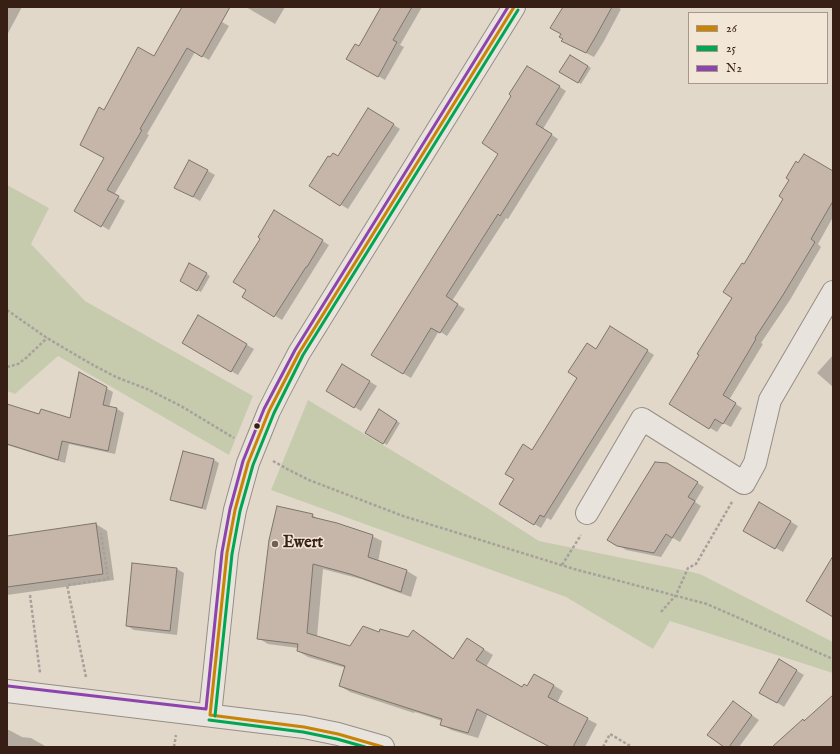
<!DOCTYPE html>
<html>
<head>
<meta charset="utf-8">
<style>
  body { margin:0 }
  #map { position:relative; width:840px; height:754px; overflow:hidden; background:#e1d8ca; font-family:"IM FELL English",serif }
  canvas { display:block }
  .frame { position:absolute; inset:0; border:8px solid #371f16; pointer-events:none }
  .legend { position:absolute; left:688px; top:12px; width:140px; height:72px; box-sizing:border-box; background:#f2e6d6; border:1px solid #a79689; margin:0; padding:5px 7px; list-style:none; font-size:12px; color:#371f16 }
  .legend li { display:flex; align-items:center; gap:8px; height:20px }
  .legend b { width:20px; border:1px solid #a79689 }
</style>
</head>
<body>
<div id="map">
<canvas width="840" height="754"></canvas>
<div class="frame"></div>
<ul class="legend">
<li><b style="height:5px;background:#c78406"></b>26</li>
<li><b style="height:5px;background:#00a651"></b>25</li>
<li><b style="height:5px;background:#8e44ad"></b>N2</li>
</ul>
</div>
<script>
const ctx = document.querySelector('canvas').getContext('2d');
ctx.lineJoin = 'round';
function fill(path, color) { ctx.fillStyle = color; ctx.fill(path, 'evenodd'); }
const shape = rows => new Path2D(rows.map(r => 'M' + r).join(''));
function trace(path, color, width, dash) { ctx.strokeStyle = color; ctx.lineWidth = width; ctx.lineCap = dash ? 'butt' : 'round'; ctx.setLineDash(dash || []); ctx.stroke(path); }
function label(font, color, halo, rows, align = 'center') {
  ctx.font = font + ' "IM FELL English",serif'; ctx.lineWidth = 3; ctx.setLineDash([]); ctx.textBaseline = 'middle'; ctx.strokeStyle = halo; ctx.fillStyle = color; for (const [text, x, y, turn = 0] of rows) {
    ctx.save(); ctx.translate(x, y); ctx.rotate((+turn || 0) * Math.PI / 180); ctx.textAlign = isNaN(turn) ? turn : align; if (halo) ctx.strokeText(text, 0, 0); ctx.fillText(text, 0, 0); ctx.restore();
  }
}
const green = shape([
  [7,185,49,208,31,244,85,301,253,396,229,455,58,356,15,394,7,391],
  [308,400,486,507,539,541,687,571,700,574,833,642,833,673,670,621,653,649,566,597,271,490]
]);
const shadow = shape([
  [7,7,22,7,7,35],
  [184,7,196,7,229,26,209,60,195,52,147,134,149,135,114,195,125,201,109,230,75,210,105,158,105,111,155,57],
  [246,7,285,7,275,24],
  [382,7,422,7,400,45,404,47,385,80,348,59,360,47],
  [563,7,617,7,621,9,604,41,594,57,570,45,564,39,563,34],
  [571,56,591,68,581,84,561,72],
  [535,71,566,91,543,129,558,139,508,219,506,218,452,301,465,309,447,336,439,331,411,378,372,355,499,153,512,95],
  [376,113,400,129,348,209,310,186,338,157],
  [799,164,833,172,833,217,818,244,821,247,790,300,761,343,763,344,729,400,742,408,731,427,723,423,717,432,670,404,733,298,744,265,784,198],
  [208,171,215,175,200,201,176,187],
  [274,211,329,245,282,320,243,296,248,290,261,238],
  [190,264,210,276,201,292,181,281],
  [198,317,254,349,238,375,183,343],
  [617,331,654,355,551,520,547,518,541,528,500,503,596,350],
  [833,355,833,387,817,373],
  [343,365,377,386,361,411,328,391],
  [79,373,113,392,109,408,117,409,124,413,115,454,69,444,65,463,7,445,7,410,70,419],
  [379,411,400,423,387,445,366,432],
  [184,452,214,460,219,463,206,510,176,502,172,499],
  [675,469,704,487,695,502,701,506,680,542,673,538,661,557,626,550,618,545],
  [759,503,798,526,783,552,744,530],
  [312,515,320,520,372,536,382,541,378,562,407,571,417,577,411,597,361,579,323,569,317,637,351,647,380,633,409,638,414,632,424,637,454,659,477,645,493,655,486,667,523,689,528,687,553,685,563,691,557,703,597,724,585,747,551,747,488,713,478,738,451,730,441,724,442,721,415,712,414,713,350,692,340,686,346,668,308,657,298,651,298,648,268,644,258,638],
  [96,524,107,531,114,580,7,595,7,537],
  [133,564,177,569,184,573,177,635,134,630,127,626],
  [779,660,804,675,784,707,760,692],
  [733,702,759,720,739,747,725,747],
  [7,730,9,730,22,737,31,738,45,746,45,747,7,747]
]);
const building = shape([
  [182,7,230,7,202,57,187,48,140,129,142,130,107,190,119,196,101,227,74,211,104,158,80,145,99,107,104,110,138,47,154,56,182,7],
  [381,7,412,7,393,40,397,42,378,77,346,59,355,44,359,46,381,7],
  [563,7,612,7,596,36,586,53,561,41,563,39,559,37,561,34,550,28,563,7],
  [570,55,588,66,578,83,559,72,570,55],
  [527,66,560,86,536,124,552,134,500,216,498,214,446,296,458,304,440,333,431,328,403,374,371,355,498,154,482,143,511,96,509,94,527,66],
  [368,108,394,124,340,206,309,186,328,156,330,157,333,153,338,156,368,108],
  [804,154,833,171,833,201,811,239,815,242,783,295,755,338,756,339,723,395,736,403,723,424,715,419,709,429,669,404,699,355,697,354,732,298,723,292,742,263,744,264,783,199,779,196,789,180,786,178,796,161,798,163,804,154],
  [189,160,208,170,193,197,174,188,189,160],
  [274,210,323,240,307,267,306,267,274,317,242,297,246,290,233,282,260,239,258,237,274,210],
  [189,263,207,273,197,291,180,281,189,263],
  [198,315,247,344,231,372,182,343,198,315],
  [610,326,648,350,544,517,540,515,534,525,499,504,514,479,505,474,523,444,532,450,577,378,568,372,587,343,596,349,610,326],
  [342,364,370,381,354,408,326,391,342,364],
  [79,372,107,387,103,405,117,408,108,451,62,441,58,460,7,444,7,404,39,414,41,409,70,418,79,372],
  [379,409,397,421,383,444,365,433,379,409],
  [183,451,214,459,202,508,170,500,183,451],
  [655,462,667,463,698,482,688,497,695,501,672,538,666,534,654,553,617,546,607,540,655,462],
  [759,502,791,521,775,549,743,531,759,502],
  [277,506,313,514,312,517,337,523,373,535,368,557,407,570,401,592,350,574,313,564,307,633,350,646,363,626,379,632,380,629,408,637,413,630,453,659,467,638,484,649,476,660,522,687,524,684,527,686,534,674,554,685,548,697,588,718,573,747,550,747,477,709,468,733,440,725,442,719,339,686,345,666,297,651,298,644,257,639,269,540,277,506],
  [96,523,103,574,7,587,7,536,96,523],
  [833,556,833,617,806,601,833,556],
  [132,563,177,568,170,631,126,626,132,563],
  [779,659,797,670,777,703,759,693,779,659],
  [833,695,833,747,772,747,803,719,804,721,833,695],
  [733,701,752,715,729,747,724,747,707,735,733,701]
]);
const path = shape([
  [7,310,47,338,93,365,116,377,147,389,181,406,234,438],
  [7,367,18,364,26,358,47,338],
  [273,461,289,470,309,480,403,516,574,569,707,604,833,659],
  [562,565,581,535],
  [30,595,40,673],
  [661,612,676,595,688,568,696,564,732,502],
  [86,677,67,585,108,579,101,533],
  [174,747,176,735],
  [603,747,610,734,632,747]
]);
const minor = shape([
  [587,513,642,419,744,483,755,463,770,400,833,292],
  [210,715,227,553,235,510,248,463,269,411,278,393,299,353,514,7]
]);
const tertiary = shape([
  [7,691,304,727,338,734,383,747]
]);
const bus1 = shape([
  [210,715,227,553,235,510,248,463,269,411,299,353,514,7],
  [210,715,304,727,338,734,383,747]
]);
const bus2 = shape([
  [215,716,232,554,240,511,253,465,274,413,303,355,518,10],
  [209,720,303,732,337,739,365,747]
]);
const bus3 = shape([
  [8,686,206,709,222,552,230,509,243,461,264,409,295,350,508,7]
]);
const markers = [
  [257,426,3.5,"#371f16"],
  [275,544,4,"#726055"]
];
const poiNames = [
  ["Ewert",283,544]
];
fill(green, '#c7cbae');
fill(shadow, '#0003');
fill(building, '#c6b6a9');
trace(building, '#7d756d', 1);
trace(minor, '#968e85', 24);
trace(tertiary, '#968e85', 24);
trace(path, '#a7a19b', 2.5, [3, 2]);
trace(minor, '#e8e3dc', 22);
trace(tertiary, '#e8e3dc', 22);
trace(bus1, '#c78406', 3);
trace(bus2, '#00a651', 3);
trace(bus3, '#8e44ad', 3);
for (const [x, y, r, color] of markers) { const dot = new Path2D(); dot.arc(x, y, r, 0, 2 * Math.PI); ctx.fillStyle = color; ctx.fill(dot); trace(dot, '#f2e6d6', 1.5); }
label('bold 16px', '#371f16', '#f2e6d6', poiNames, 'left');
</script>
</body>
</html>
